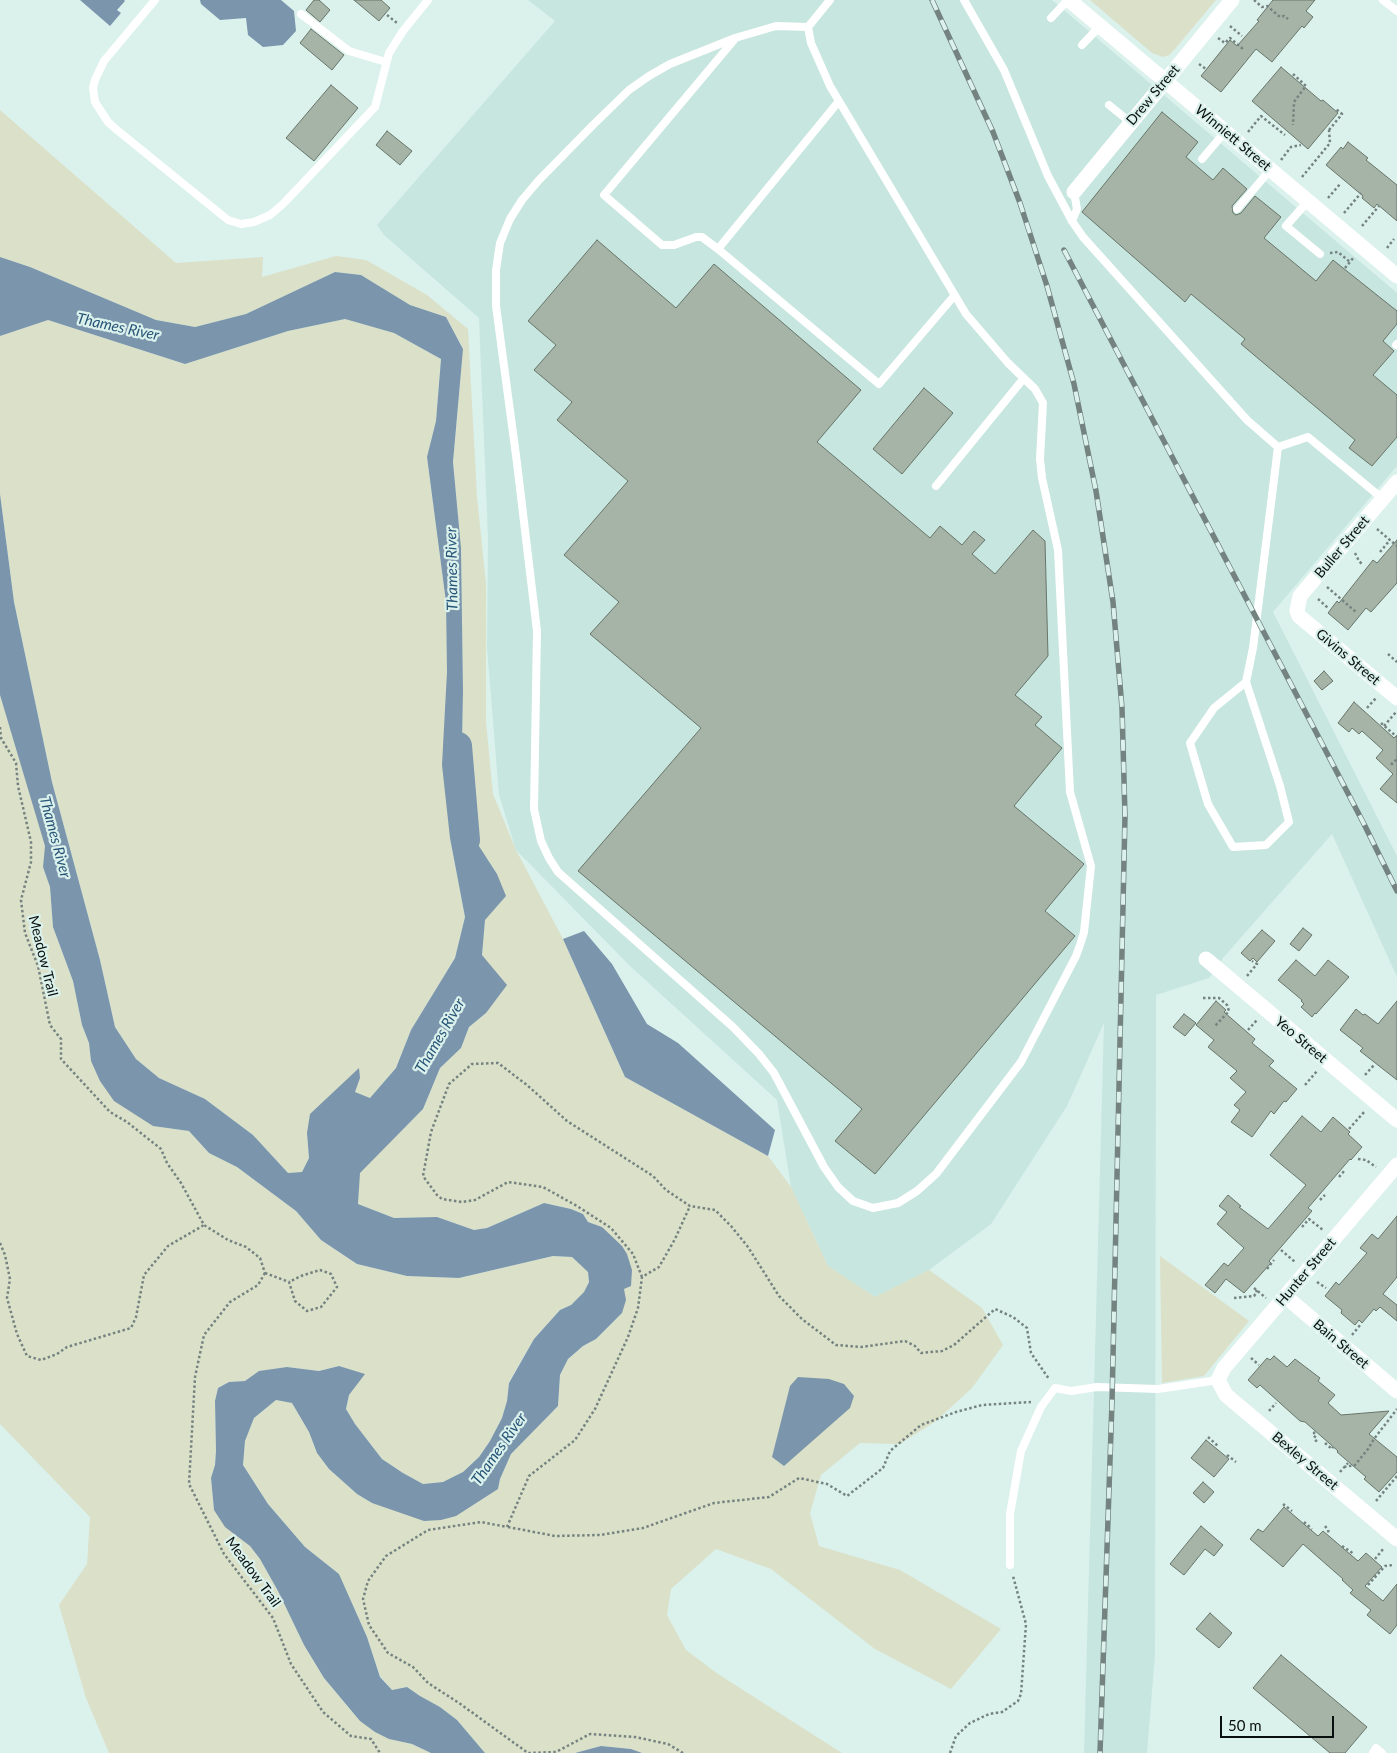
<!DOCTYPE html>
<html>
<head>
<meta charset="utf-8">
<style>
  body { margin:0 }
  #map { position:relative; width:1397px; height:1753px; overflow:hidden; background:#dbf1ec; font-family:Lato,sans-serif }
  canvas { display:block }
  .scale { position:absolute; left:1220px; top:1716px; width:114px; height:22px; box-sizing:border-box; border:2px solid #080f0d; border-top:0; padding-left:6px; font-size:15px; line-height:18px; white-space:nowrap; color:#080f0d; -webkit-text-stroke:4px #dbf1ec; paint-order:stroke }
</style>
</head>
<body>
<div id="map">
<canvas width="1397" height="1753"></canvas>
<div class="scale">50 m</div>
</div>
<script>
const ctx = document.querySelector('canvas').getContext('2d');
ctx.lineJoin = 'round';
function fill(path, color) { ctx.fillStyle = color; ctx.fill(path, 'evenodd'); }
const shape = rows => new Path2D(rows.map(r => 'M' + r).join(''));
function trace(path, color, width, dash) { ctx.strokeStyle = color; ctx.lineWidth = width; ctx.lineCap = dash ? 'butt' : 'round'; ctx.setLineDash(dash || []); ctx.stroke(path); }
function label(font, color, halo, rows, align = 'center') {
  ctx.font = font + ' Lato,sans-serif'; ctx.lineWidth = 4.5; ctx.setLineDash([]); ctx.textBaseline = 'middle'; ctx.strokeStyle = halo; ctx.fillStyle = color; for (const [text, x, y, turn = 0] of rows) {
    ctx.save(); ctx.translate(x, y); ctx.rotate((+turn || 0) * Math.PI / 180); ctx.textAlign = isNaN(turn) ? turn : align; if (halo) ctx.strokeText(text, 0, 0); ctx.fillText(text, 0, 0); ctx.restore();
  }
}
const built = shape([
  [528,0,1052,0,1397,293,1397,466,1273,612,1397,856,1397,977,1332,834,1223,958,1209,978,1156,995,1155,1654,1147,1753,1084,1753,1104,1023,1067,1106,991,1224,929,1270,875,1297,828,1266,791,1187,777,1100,630,966,516,850,499,795,487,648,488,538,479,318,384,235,377,225,555,21]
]);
const green = shape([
  [1090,0,1216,0,1174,50,1169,55,1163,57,1152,53],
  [0,110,176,263,263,257,262,277,336,256,366,260,427,295,468,329,477,497,486,584,486,722,493,794,516,850,563,939,625,1077,768,1156,791,1187,828,1266,875,1297,929,1270,982,1308,1003,1345,972,1388,936,1421,900,1444,860,1443,821,1475,810,1513,819,1546,900,1570,1001,1629,951,1689,875,1649,771,1569,716,1549,671,1589,667,1615,686,1650,718,1674,842,1753,642,1753,631,1749,601,1746,575,1753,485,1753,457,1720,440,1707,420,1696,407,1687,392,1690,380,1676,367,1637,339,1574,305,1547,268,1504,243,1465,245,1441,254,1418,276,1400,292,1403,309,1432,317,1453,329,1469,357,1494,372,1503,397,1510,498,1489,500,1479,511,1454,558,1406,560,1375,568,1359,583,1346,596,1339,622,1313,602,1227,588,1222,583,1214,571,1209,544,1203,487,1228,474,1230,437,1217,394,1218,358,1204,359,1173,423,1109,440,1068,461,1048,469,1027,486,1013,482,955,485,920,497,874,477,843,461,797,463,691,461,548,453,462,463,348,446,317,410,305,361,275,335,272,246,314,195,327,156,320,30,267,0,257],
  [345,319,394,333,441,359,436,421,427,457,446,602,450,838,465,917,455,958,411,1030,396,1068,370,1098,355,1092,360,1078,307,1133,309,1158,302,1172,288,1173,253,1135,205,1099,159,1078,136,1059,115,1027,100,960,52,782,14,602,0,494,0,336,48,320,185,364,288,331],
  [0,695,46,846,43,867,50,887,53,927,73,981,82,1025,89,1043,91,1061,153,1126,189,1131,209,1153,237,1167,296,1211,321,1240,357,1264,407,1276,459,1278,553,1256,572,1257,588,1272,589,1282,584,1292,571,1305,560,1310,534,1339,509,1382,507,1401,502,1418,490,1441,479,1457,463,1472,443,1482,423,1484,403,1473,382,1459,355,1424,346,1409,349,1395,364,1374,339,1366,319,1371,287,1367,260,1371,245,1381,229,1382,218,1388,215,1401,216,1451,215,1465,211,1478,214,1510,250,1546,260,1559,278,1591,304,1645,324,1678,348,1707,360,1721,389,1739,412,1744,431,1753,109,1753,86,1698,59,1605,87,1564,90,1517,0,1424],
  [1160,1256,1249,1321,1204,1376,1162,1383]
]);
const water = shape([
  [80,0,124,0,125,1,117,10,121,13,110,26],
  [200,0,281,0,294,11,296,31,283,45,263,47,248,35,246,18,220,20,201,4],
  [0,257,30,267,156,320,195,327,246,314,335,272,361,275,410,305,446,317,463,349,453,462,461,548,463,691,461,797,477,843,497,874,506,896,485,920,482,955,507,985,486,1013,469,1027,461,1048,440,1068,423,1109,360,1173,358,1204,394,1218,437,1217,474,1230,487,1228,544,1203,571,1209,583,1214,588,1222,602,1227,622,1246,627,1254,632,1270,631,1286,624,1289,626,1300,622,1313,596,1339,583,1346,568,1359,560,1375,558,1406,511,1454,500,1479,498,1489,456,1516,441,1520,424,1521,372,1503,357,1494,329,1469,317,1453,309,1432,292,1403,276,1400,254,1418,245,1441,243,1465,268,1504,305,1547,339,1574,367,1637,380,1677,392,1690,407,1687,420,1696,440,1707,457,1720,485,1753,431,1753,412,1744,389,1739,375,1732,360,1721,324,1678,304,1645,278,1591,260,1559,250,1546,225,1527,214,1510,211,1478,215,1465,216,1451,215,1401,218,1388,229,1382,245,1381,259,1371,287,1367,319,1371,339,1366,365,1374,349,1395,346,1409,355,1424,382,1459,403,1473,423,1484,443,1482,463,1472,479,1457,490,1441,502,1418,507,1401,509,1383,534,1339,560,1310,571,1305,584,1292,589,1282,588,1272,572,1257,553,1256,459,1278,407,1276,357,1264,321,1240,296,1211,237,1167,209,1153,189,1131,153,1126,114,1101,100,1081,91,1061,89,1043,82,1025,73,981,53,927,50,887,43,867,45,846,0,695,0,494,14,602,52,782,100,960,115,1027,136,1059,159,1078,205,1099,253,1135,288,1173,302,1172,309,1158,307,1133,310,1114,359,1068,360,1078,355,1092,370,1098,396,1068,411,1030,455,958,465,917,450,838,442,765,447,672,446,602,427,457,436,421,441,359,394,333,345,319,288,331,185,364,48,320,0,336],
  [584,931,612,964,647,1024,678,1043,775,1130,768,1156,625,1077,563,939],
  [798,1377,829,1379,844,1384,854,1396,850,1408,784,1466,772,1457,790,1386],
  [601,1746,631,1749,642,1753,575,1753]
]);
const river = shape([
  [458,746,466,840]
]);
const building = shape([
  [314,0,319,0,330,10,320,22,306,10,314,0],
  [354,0,381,0,390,8,379,21,354,0],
  [1273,0,1315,0,1306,11,1313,17,1304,28,1302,26,1272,62,1256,49,1221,92,1201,76,1230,40,1237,46,1259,21,1257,20,1273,0],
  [311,29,344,55,332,70,300,43,311,29],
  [1281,67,1321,101,1323,100,1338,113,1308,149,1252,101,1281,67],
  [331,85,358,108,314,161,286,138,331,85],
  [1162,112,1198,142,1186,157,1213,180,1223,168,1247,189,1232,206,1233,213,1236,215,1241,213,1255,196,1281,217,1264,238,1316,281,1333,260,1397,311,1397,324,1383,341,1394,351,1373,375,1397,395,1397,437,1372,466,1349,448,1355,440,1241,344,1245,339,1191,294,1185,302,1082,212,1162,112],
  [387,131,412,151,400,165,376,145,387,131],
  [1348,142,1368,158,1366,160,1397,185,1397,221,1377,204,1374,208,1362,198,1363,196,1326,165,1341,147,1343,149,1348,142],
  [597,240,676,308,714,264,861,390,817,442,930,538,940,526,962,545,974,531,985,540,972,554,995,574,1033,530,1045,541,1048,656,1015,695,1042,717,1035,725,1062,748,1014,806,1084,864,1045,911,1075,936,875,1174,835,1141,862,1109,578,871,701,728,590,634,619,602,564,555,628,481,557,420,572,402,534,370,556,345,528,321,597,240],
  [924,388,953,413,902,474,873,449,924,388],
  [1397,540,1397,583,1371,612,1366,608,1348,630,1328,613,1337,601,1339,603,1373,560,1377,563,1397,540],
  [1324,671,1333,681,1322,690,1314,681,1324,671],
  [1354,702,1394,738,1397,735,1397,803,1380,789,1393,774,1376,758,1383,750,1362,731,1359,734,1352,728,1349,732,1338,723,1354,702],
  [1303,928,1312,935,1299,951,1290,944,1303,928],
  [1262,930,1275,941,1257,962,1253,958,1250,961,1241,953,1262,930],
  [1296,960,1315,976,1328,960,1349,977,1316,1014,1315,1013,1312,1017,1301,1007,1304,1004,1301,1001,1302,1000,1278,980,1296,960],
  [1216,1001,1226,1010,1224,1012,1255,1039,1252,1043,1274,1061,1269,1066,1297,1089,1286,1102,1284,1101,1274,1114,1271,1111,1252,1137,1231,1122,1240,1110,1234,1105,1246,1092,1230,1078,1237,1071,1208,1047,1214,1040,1196,1025,1216,1001],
  [1397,1001,1397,1080,1360,1051,1363,1048,1340,1030,1356,1009,1363,1015,1365,1014,1378,1024,1397,1001],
  [1184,1014,1196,1023,1185,1036,1173,1027,1184,1014],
  [1302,1116,1321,1132,1333,1117,1350,1132,1348,1134,1362,1147,1351,1160,1350,1159,1308,1208,1312,1211,1269,1261,1271,1263,1244,1293,1226,1279,1215,1293,1205,1285,1224,1263,1228,1266,1244,1248,1217,1224,1227,1212,1219,1206,1228,1195,1241,1206,1239,1207,1268,1229,1306,1185,1270,1155,1302,1116],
  [1397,1216,1397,1277,1383,1294,1397,1305,1397,1321,1380,1307,1376,1311,1374,1309,1362,1323,1359,1320,1355,1325,1341,1313,1342,1310,1325,1296,1336,1282,1339,1285,1367,1253,1360,1248,1372,1234,1378,1239,1397,1216],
  [1274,1356,1287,1367,1295,1359,1320,1378,1318,1381,1335,1395,1328,1403,1341,1415,1389,1411,1369,1434,1397,1457,1397,1472,1379,1492,1364,1479,1366,1477,1337,1452,1338,1451,1305,1422,1300,1421,1260,1385,1257,1388,1248,1380,1267,1358,1270,1360,1274,1356],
  [1206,1440,1229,1459,1214,1477,1191,1458,1206,1440],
  [1203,1482,1214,1492,1204,1503,1193,1493,1203,1482],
  [1284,1507,1318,1536,1323,1531,1358,1561,1366,1553,1382,1567,1365,1586,1383,1601,1397,1584,1397,1625,1390,1634,1367,1615,1371,1610,1350,1593,1353,1590,1342,1580,1343,1579,1303,1544,1283,1567,1250,1539,1258,1529,1263,1532,1284,1507],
  [1201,1526,1223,1545,1214,1556,1205,1549,1184,1575,1170,1564,1201,1526],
  [1210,1613,1232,1633,1219,1648,1196,1629,1210,1613],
  [1281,1655,1367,1727,1345,1753,1330,1753,1253,1688,1281,1655]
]);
const path = shape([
  [1254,0,1262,7,1267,6,1280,17,1284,16,1288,19],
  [387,15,397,23],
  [1230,26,1242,36],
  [1218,38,1225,43,1230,38,1243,49],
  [1199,64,1206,69],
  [1293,74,1306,86,1294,102,1293,125],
  [1329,130,1342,114,1336,109],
  [1248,132,1261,116,1285,135],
  [1281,160,1291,147,1301,145],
  [1302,177,1330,143,1329,130,1327,128],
  [1328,198,1341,183],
  [1344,213,1361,193],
  [1362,226,1379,206],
  [1387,248,1394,239],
  [1330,253,1338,252,1350,262],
  [1345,268,1354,257],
  [1377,529,1397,546],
  [1380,552,1390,540],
  [1355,553,1359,561,1362,564],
  [1327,587,1356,612],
  [1318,599,1328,608],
  [1388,654,1397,662],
  [1367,708,1376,698],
  [1381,723,1397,737],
  [1384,726,1396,712],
  [0,727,1,738,16,763,18,786,31,842,31,862,21,900,25,933,38,966,50,1025,61,1039,61,1059,110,1112,127,1122,161,1149,167,1163,181,1183,204,1225,228,1240,246,1247,260,1258,265,1273],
  [1391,763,1392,764,1397,759],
  [1247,976,1257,964,1252,961],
  [1203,998,1219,998,1227,1005,1229,1011,1215,1026],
  [1248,1030,1257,1020],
  [1365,1075,1374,1065],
  [1305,1085,1317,1071],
  [1349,1129,1365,1111],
  [1358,1159,1366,1160,1376,1167],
  [1339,1177,1345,1170],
  [1320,1200,1325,1195],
  [1302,1227,1309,1219,1323,1230],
  [0,1243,5,1255,10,1279,7,1298,17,1334,27,1356,41,1360,57,1354,67,1347,131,1328,136,1317,144,1275,168,1246,204,1225],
  [1281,1250,1295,1262],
  [1267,1269,1274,1260],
  [265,1273,258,1285,230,1302,204,1335,195,1377,189,1484,224,1554,273,1618,291,1664,323,1712,351,1736,371,1739,380,1753],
  [265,1273,289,1282,295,1301,307,1311,321,1307,337,1287,331,1274,320,1270,301,1276,289,1282],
  [642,1277,633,1254,611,1228,577,1206,543,1187,508,1182,475,1200,462,1202,442,1199,437,1195,423,1176,431,1132,449,1084,472,1064,498,1063,527,1085,567,1121,653,1176,666,1190,690,1206,715,1210,731,1226,748,1247,779,1296,802,1319,836,1345,861,1347,905,1341,915,1346,921,1353,942,1351,954,1345,995,1309,1013,1317,1027,1328,1031,1353,1049,1379],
  [1317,1282,1326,1288],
  [1254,1288,1266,1298],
  [1234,1298,1254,1296,1257,1292,1256,1290],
  [1352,1335,1361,1324],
  [1251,1358,1259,1365],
  [1269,1411,1276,1403],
  [1315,1432,1314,1433,1316,1435,1314,1438,1317,1442],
  [1208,1437,1219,1447],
  [1325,1443,1332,1449,1333,1447],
  [1227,1455,1236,1462],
  [1344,1467,1355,1465,1368,1449,1374,1439,1397,1409],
  [1340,1472,1348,1463],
  [1376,1501,1397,1476],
  [1283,1504,1292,1511],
  [1304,1522,1312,1529],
  [1325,1526,1328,1530,1329,1534],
  [508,1527,555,1536,600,1535,643,1528,714,1503,769,1497,799,1478,827,1484,847,1496,883,1468,890,1451,921,1425,956,1412,982,1405,1031,1402],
  [1342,1546,1354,1554],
  [1375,1559,1384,1548],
  [1368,1585,1385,1566,1393,1565],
  [683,1753,668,1744,635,1737,590,1734,556,1752,528,1753,459,1703,428,1683,413,1667,388,1653,369,1625,363,1599,368,1581,386,1556,428,1530,481,1522,507,1527,529,1476,575,1440,595,1409,628,1337,638,1308,642,1277,659,1267,675,1239,690,1206],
  [950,1753,956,1736,970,1723,989,1714,1002,1712,1018,1701,1021,1694,1026,1624,1013,1576]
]);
const service = shape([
  [155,0,104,61,95,80,93,88,95,102,108,122,117,130,228,220,241,224,254,222,270,215,283,204,375,107,389,53,403,31,428,0],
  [964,0,1004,70,1048,176,1072,221,1083,237,1247,420,1278,447,1253,648,1246,682,1280,786,1289,822,1266,845,1233,847,1208,804,1190,743,1214,708,1246,682],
  [1383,0,1397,11],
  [301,14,349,51,386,62],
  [1051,18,1068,0],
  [808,27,776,26,735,38,670,64,649,76,629,90,594,124,539,180,522,200,510,219,500,243,496,270,496,306,517,463,537,631,534,809,541,841,549,858,558,872,733,1027,759,1054,774,1073,824,1167,838,1187,853,1201,873,1208,898,1203,917,1191,936,1174,1021,1062,1076,956,1080,945,1084,932,1091,866,1070,792,1058,550,1042,478,1040,459,1043,403,1035,389,1008,363,966,314,830,86,811,43,808,27,830,0],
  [1082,45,1100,26],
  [839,101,718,249,879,384,954,296],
  [1109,105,1130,122],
  [1202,159,1225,132],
  [1308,201,1286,226,1320,254],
  [1237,209,1270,170],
  [1072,221,1077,209,1074,192],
  [718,249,702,237,696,237,674,245,662,245,604,195,734,40],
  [1396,345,1397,344],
  [1278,447,1308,437,1383,499],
  [936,486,1024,378],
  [1010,1565,1010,1514,1021,1451,1041,1407,1055,1388,1071,1391,1097,1387,1158,1389,1218,1380],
  [1373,1753,1376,1748,1382,1753]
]);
const minor = shape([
  [1069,0,1397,276],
  [1074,192,1232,0],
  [1397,482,1300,596,1297,611,1299,616,1397,698],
  [1206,959,1397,1120],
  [1397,1165,1224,1368,1218,1380,1226,1395,1397,1539],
  [1285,1296,1397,1391]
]);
const rail = shape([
  [932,0,993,132,1020,203,1047,286,1074,384,1096,491,1113,602,1122,708,1125,816,1112,1402,1100,1753],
  [1064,250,1364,824,1397,891]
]);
const streetNames = [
  ["Drew Street",1153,95,-50],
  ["Winniett Street",1233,138,40],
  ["Buller Street",1342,547,-50],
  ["Givins Street",1348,657,40],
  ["Meadow Trail",43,956,76],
  ["Yeo Street",1301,1040,40],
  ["Hunter Street",1306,1272,-50],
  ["Bain Street",1341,1344,40],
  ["Bexley Street",1305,1461,40],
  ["Meadow Trail",253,1572,54]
];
const waterNames = [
  ["Thames River",118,327,12],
  ["Thames River",452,569,-91],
  ["Thames River",55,837,75],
  ["Thames River",440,1036,-60],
  ["Thames River",499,1449,-55]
];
fill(built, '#c7e6df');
fill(green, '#dbe0c9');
fill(water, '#7a95ac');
trace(river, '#7a95ac', 28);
fill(building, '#a6b4a7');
trace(building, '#68756a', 1);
trace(path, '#758380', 2.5, [2.5, 2.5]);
trace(service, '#fff', 8);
trace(minor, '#fff', 15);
trace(rail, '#748380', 5.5);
trace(rail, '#dbf1ec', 4, [11]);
label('14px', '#080f0d', '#dbf1ec', streetNames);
label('italic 15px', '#275477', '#dbf1ec', waterNames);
</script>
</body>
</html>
